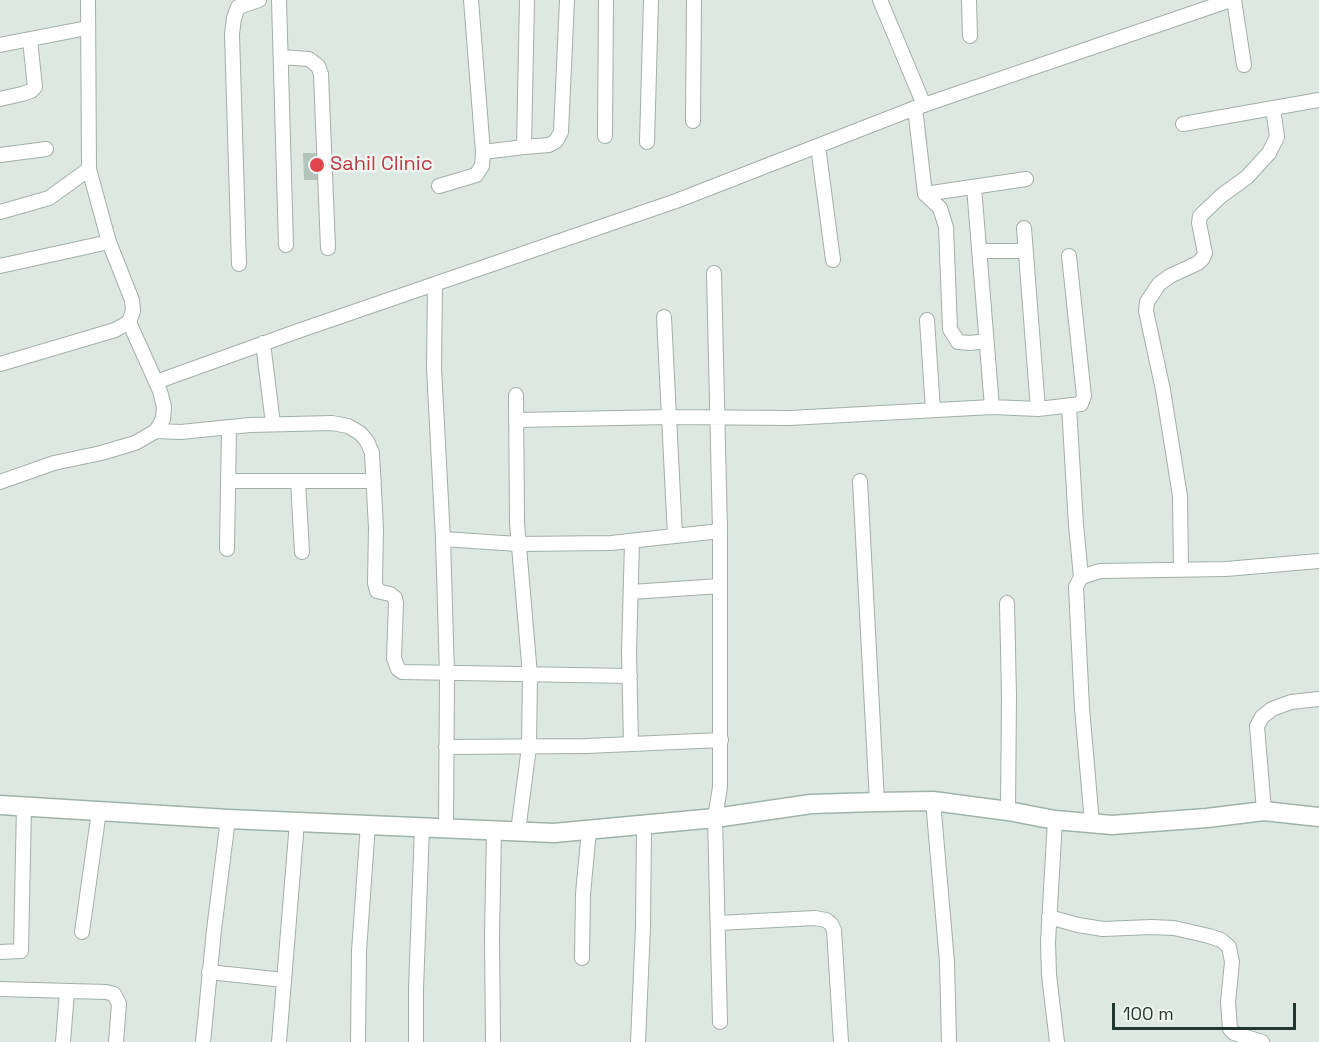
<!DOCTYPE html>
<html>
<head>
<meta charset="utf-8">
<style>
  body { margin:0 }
  #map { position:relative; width:1319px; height:1042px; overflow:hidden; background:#dee8e3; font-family:"Space Grotesk",sans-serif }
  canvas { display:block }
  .scale { position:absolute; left:1112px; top:1003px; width:184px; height:27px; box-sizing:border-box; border:3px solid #21372f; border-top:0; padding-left:8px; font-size:18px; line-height:21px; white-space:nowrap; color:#21372f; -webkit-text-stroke:4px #eef6f1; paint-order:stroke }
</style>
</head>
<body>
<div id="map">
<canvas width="1319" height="1042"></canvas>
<div class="scale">100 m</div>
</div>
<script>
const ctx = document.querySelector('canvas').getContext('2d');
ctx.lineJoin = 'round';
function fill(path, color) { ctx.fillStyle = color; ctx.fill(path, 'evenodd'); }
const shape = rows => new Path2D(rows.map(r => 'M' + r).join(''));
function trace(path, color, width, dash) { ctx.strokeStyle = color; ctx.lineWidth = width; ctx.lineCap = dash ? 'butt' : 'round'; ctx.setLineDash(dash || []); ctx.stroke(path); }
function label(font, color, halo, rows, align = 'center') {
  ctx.font = font + ' "Space Grotesk",sans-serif'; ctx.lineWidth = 5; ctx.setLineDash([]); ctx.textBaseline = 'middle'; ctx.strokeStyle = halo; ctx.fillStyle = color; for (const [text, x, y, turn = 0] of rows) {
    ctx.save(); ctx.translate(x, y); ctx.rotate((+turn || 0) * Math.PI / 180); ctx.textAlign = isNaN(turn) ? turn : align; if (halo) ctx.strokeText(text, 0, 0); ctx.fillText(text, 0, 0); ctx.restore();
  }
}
const building = shape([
  [303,153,320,153,321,180,304,180]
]);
const street = shape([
  [279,0,286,245],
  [471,0,483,152],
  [880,0,924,105],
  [969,0,970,36],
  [1234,0,1244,65],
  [0,45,87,28],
  [281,57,309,59,318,66,321,74,328,248],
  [0,99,22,94,31,91,35,87,30,40],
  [915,108,925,194,940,208,946,227,950,329,958,342,970,343,986,341],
  [693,121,694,0],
  [1183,124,1319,100],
  [605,136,606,0],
  [647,142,651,0],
  [818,146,833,260],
  [524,147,549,145,556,141,561,132,567,0],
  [0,155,46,149],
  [439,186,476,175,482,166,483,152,524,147,527,0],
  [974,187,992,407],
  [925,194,1026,179],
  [0,212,49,198,89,169],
  [1024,228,1038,409],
  [979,251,1026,251],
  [239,264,232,34,234,18,238,7,259,0],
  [0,266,109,242],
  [714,273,720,531,720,787,715,818,720,1022],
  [435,285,434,368,443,539,447,674,446,829],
  [664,317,675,536],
  [927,320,933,410],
  [263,343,273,424],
  [0,364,115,330,129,322,133,311,132,300,109,242,89,169,88,0],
  [156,382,298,331,676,201,915,108,1231,0],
  [516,395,517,523,530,675,529,747,518,831],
  [1069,406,1076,525,1081,577],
  [517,420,670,417,790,418,992,407,1038,409,1081,404,1084,396,1069,256],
  [156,431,181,432,250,425,332,423,348,426,360,433,367,441,372,453,376,528,375,583,377,591,390,594,395,598,396,603,394,658,398,669,402,672,630,676],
  [228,481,374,481],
  [298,481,302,552],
  [860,481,877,802],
  [0,482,54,463,101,453,135,443,156,431,163,419,164,407,160,391,129,322],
  [443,539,518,544,611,543,720,531],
  [227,549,229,427],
  [1181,570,1180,496,1163,390,1146,311,1147,302,1159,284,1170,276,1198,263,1203,258,1205,253,1199,223,1200,216,1221,196,1247,177,1269,153,1277,137,1273,108],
  [631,592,720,586],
  [1007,603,1009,696,1008,811],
  [631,744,629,653,632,542],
  [446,747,587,746,721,740],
  [933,801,947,962,949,1042],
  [1264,811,1257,726,1262,717,1272,709,1291,702,1319,699],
  [1055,820,1048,942,1049,975,1057,1042],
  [1092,823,1082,708,1076,587,1081,577,1100,571,1226,569,1319,561],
  [1049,917,1078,925,1103,929,1151,927,1174,928,1209,936,1221,940,1229,947,1232,962,1228,1002,1230,1029,1234,1033,1262,1042],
  [718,923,815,918,826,920,831,924,834,930,841,1042],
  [82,932,99,811],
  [0,952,21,951,24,806],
  [582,958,583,894,589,830],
  [209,972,284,980],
  [0,989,106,992,114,994,119,1004,116,1042],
  [63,1042,67,992],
  [203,1042,214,930,228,819],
  [279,1042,297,822],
  [358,1042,359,951,368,824],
  [416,1042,416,989,422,827],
  [493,1042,492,936,494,832],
  [638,1042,643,927,644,825]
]);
const secondary = shape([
  [0,805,228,819,554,833,715,818,811,804,877,802,933,801,1008,811,1055,820,1112,825,1207,818,1264,811,1319,817]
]);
const markers = [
  [317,165,8,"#e0444e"]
];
const healthNames = [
  ["Sahil Clinic",330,165]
];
fill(building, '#b4c3bc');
trace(street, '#a2afa9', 16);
trace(secondary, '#9fb3a9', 21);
trace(street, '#fff', 14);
trace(secondary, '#fff', 18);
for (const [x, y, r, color] of markers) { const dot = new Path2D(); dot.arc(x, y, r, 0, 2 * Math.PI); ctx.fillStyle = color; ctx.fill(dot); trace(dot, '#eef6f1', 2); }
label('20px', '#be3a42', '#eef6f1', healthNames, 'left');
</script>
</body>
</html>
